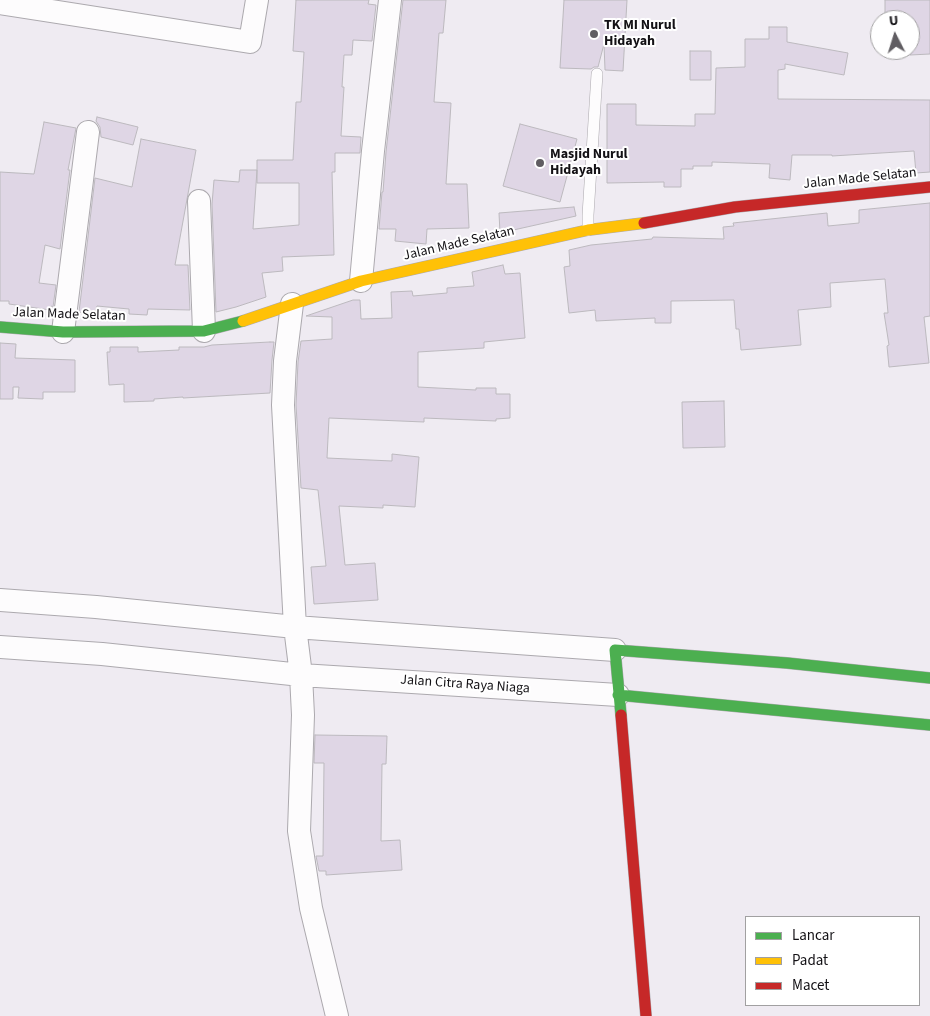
<!DOCTYPE html>
<html>
<head>
<meta charset="utf-8">
<style>
  body { margin:0 }
  #map { position:relative; width:930px; height:1016px; overflow:hidden; background:#efebf2; font-family:"Source Sans 3",sans-serif }
  canvas { display:block }
  .legend { position:absolute; left:745px; top:916px; width:175px; height:90px; box-sizing:border-box; background:#fff; border:1px solid #a1a0a1; margin:0; padding:6px 9px; list-style:none; font-size:15px; color:#131115 }
  .legend li { display:flex; align-items:center; gap:10px; height:25px }
  .legend b { width:25px; border:1px solid #a1a0a1 }
  .north { position:absolute; left:870px; top:10px; width:50px; height:50px; box-sizing:border-box; background:#fff; border:1px solid #a1a0a1; border-radius:50%; rotate:355deg; font-size:14px; font-weight:700; line-height:20px; text-align:center; color:#131115 }
  .north::after { content:''; display:block; margin:auto; width:18px; height:22px; background:#605d62; clip-path:polygon(50% 0,100% 100%,50% 72%,0 100%) }
</style>
</head>
<body>
<div id="map">
<canvas width="930" height="1016"></canvas>
<ul class="legend">
<li><b style="height:6px;background:#4caf50"></b>Lancar</li>
<li><b style="height:6px;background:#ffc107"></b>Padat</li>
<li><b style="height:6px;background:#c62828"></b>Macet</li>
</ul>
<div class="north">U</div>
</div>
<script>
const ctx = document.querySelector('canvas').getContext('2d');
ctx.lineJoin = 'round';
function fill(path, color) { ctx.fillStyle = color; ctx.fill(path, 'evenodd'); }
const shape = rows => new Path2D(rows.map(r => 'M' + r).join(''));
function trace(path, color, width, dash) { ctx.strokeStyle = color; ctx.lineWidth = width; ctx.lineCap = dash ? 'butt' : 'round'; ctx.setLineDash(dash || []); ctx.stroke(path); }
function label(font, color, halo, rows, align = 'center') {
  ctx.font = font + ' "Source Sans 3",sans-serif'; ctx.lineWidth = 4; ctx.setLineDash([]); ctx.textBaseline = 'middle'; ctx.strokeStyle = halo; ctx.fillStyle = color; for (const [text, x, y, turn = 0] of rows) {
    ctx.save(); ctx.translate(x, y); ctx.rotate((+turn || 0) * Math.PI / 180); ctx.textAlign = isNaN(turn) ? turn : align; if (halo) ctx.strokeText(text, 0, 0); ctx.fillText(text, 0, 0); ctx.restore();
  }
}
const building = shape([
  [296,0,369,0,368,4,376,5,372,41,353,40,352,55,344,55,342,87,344,87,341,136,361,137,360,153,335,153,335,172,332,172,334,255,282,257,283,271,262,273,266,297,236,307,216,312,212,204,214,180,239,182,240,170,257,170,253,229,299,225,299,183,257,183,257,160,293,160,296,102,301,102,304,52,293,51,296,0],
  [403,0,446,0,443,33,439,33,434,102,451,103,446,184,467,184,469,228,427,229,426,244,395,241,396,229,379,229,382,192,383,192,386,152,403,0],
  [564,0,627,0,623,71,605,70,604,44,598,67,594,67,591,69,560,68,564,0],
  [885,0,930,0,930,54,910,55,910,20,885,20,885,0],
  [769,27,787,27,787,42,848,53,844,75,785,64,785,69,778,70,778,99,930,100,930,172,916,173,914,151,832,156,832,155,792,155,790,180,769,178,770,164,712,162,712,166,693,166,693,169,681,169,681,187,664,187,664,182,607,183,607,104,636,104,636,125,695,126,695,114,715,114,716,68,745,67,745,39,769,39,769,27],
  [690,51,711,51,711,80,690,80,690,51],
  [97,117,138,127,133,145,101,137,100,127,96,121,97,117],
  [44,122,76,128,68,170,70,170,60,249,45,245,39,283,56,285,53,307,51,306,50,310,9,304,9,301,0,301,0,172,34,174,44,122],
  [520,124,577,139,560,202,503,186,520,124],
  [141,139,196,150,175,265,188,265,190,310,148,309,147,315,129,314,129,309,97,306,94,316,79,312,95,178,132,187,141,139],
  [930,203,930,316,924,317,929,363,889,367,887,346,889,345,884,313,888,313,885,279,830,283,831,307,798,310,801,345,741,350,739,329,736,329,734,300,671,301,671,323,655,323,655,318,596,321,595,310,569,313,564,267,570,266,569,250,591,245,652,239,653,237,724,239,723,227,734,226,733,223,827,213,828,226,859,223,859,210,930,203],
  [574,207,576,216,500,233,499,213,574,207],
  [503,265,505,274,520,273,525,338,484,342,484,348,418,352,418,387,476,390,476,388,496,388,496,394,510,394,510,418,496,419,496,421,424,418,424,422,329,418,327,458,392,461,392,454,419,457,415,507,383,505,383,508,339,506,345,565,375,563,378,600,314,604,311,567,326,566,318,490,301,488,296,405,298,362,301,341,332,339,332,317,306,316,353,300,360,300,361,319,392,318,391,292,412,291,413,296,447,293,447,288,474,286,472,272,503,265],
  [270,342,274,342,272,360,270,393,183,398,183,397,154,399,154,401,124,402,124,384,109,385,107,352,110,352,110,347,138,347,138,352,179,350,179,347,204,347,212,345,270,342],
  [0,343,16,344,15,358,75,360,75,392,43,392,43,399,18,398,19,387,13,387,13,399,0,399,0,343],
  [724,401,725,447,683,448,682,402,724,401],
  [315,735,387,736,386,764,382,764,381,841,400,840,402,870,326,875,326,871,319,871,316,856,323,856,324,763,314,763,315,735]
]);
const lane = shape([
  [588,230,588,215,597,74]
]);
const street = shape([
  [0,3,250,42,257,0],
  [199,201,204,331],
  [361,281,373,151,390,0],
  [292,304,285,361,283,405,295,627,301,675,303,715,299,831,311,908,337,1016],
  [63,332,88,132],
  [0,600,96,607,295,627,615,650],
  [0,647,102,654,301,675,618,695]
]);
const fast = shape([
  [0,327,63,332,204,331,243,321],
  [618,695,930,725],
  [621,715,615,650,787,663,930,678]
]);
const slow = shape([
  [243,321,361,281,588,230,644,223]
]);
const jam = shape([
  [644,223,735,207,930,187],
  [621,715,646,1016]
]);
const markers = [
  [594,34,5,"#605d62"],
  [540,163,5,"#605d62"]
];
const poiNames = [
  ["TK MI Nurul",604,26],
  ["Hidayah",604,42],
  ["Masjid Nurul",550,155],
  ["Hidayah",550,171]
];
const streetNames = [
  ["Jalan Made Selatan",860,179,-6],
  ["Jalan Made Selatan",459,244,-13],
  ["Jalan Made Selatan",69,315,2],
  ["Jalan Citra Raya Niaga",465,685,4]
];
fill(building, '#dfd6e5');
trace(building, '#bcb9be', 1);
trace(lane, '#aca9ae', 12);
trace(street, '#aca9ae', 24);
trace(fast, '#aca9ae', 12);
trace(slow, '#aca9ae', 12);
trace(jam, '#aca9ae', 12);
trace(lane, '#fdfcfd', 11);
trace(street, '#fdfcfd', 22);
trace(fast, '#4caf50', 11);
trace(slow, '#ffc107', 11);
trace(jam, '#c62828', 11);
for (const [x, y, r, color] of markers) { const dot = new Path2D(); dot.arc(x, y, r, 0, 2 * Math.PI); ctx.fillStyle = color; ctx.fill(dot); trace(dot, '#fff', 2); }
label('bold 14px', '#131115', '#fff', poiNames, 'left');
label('14px', '#131115', '#fff', streetNames);
</script>
</body>
</html>
